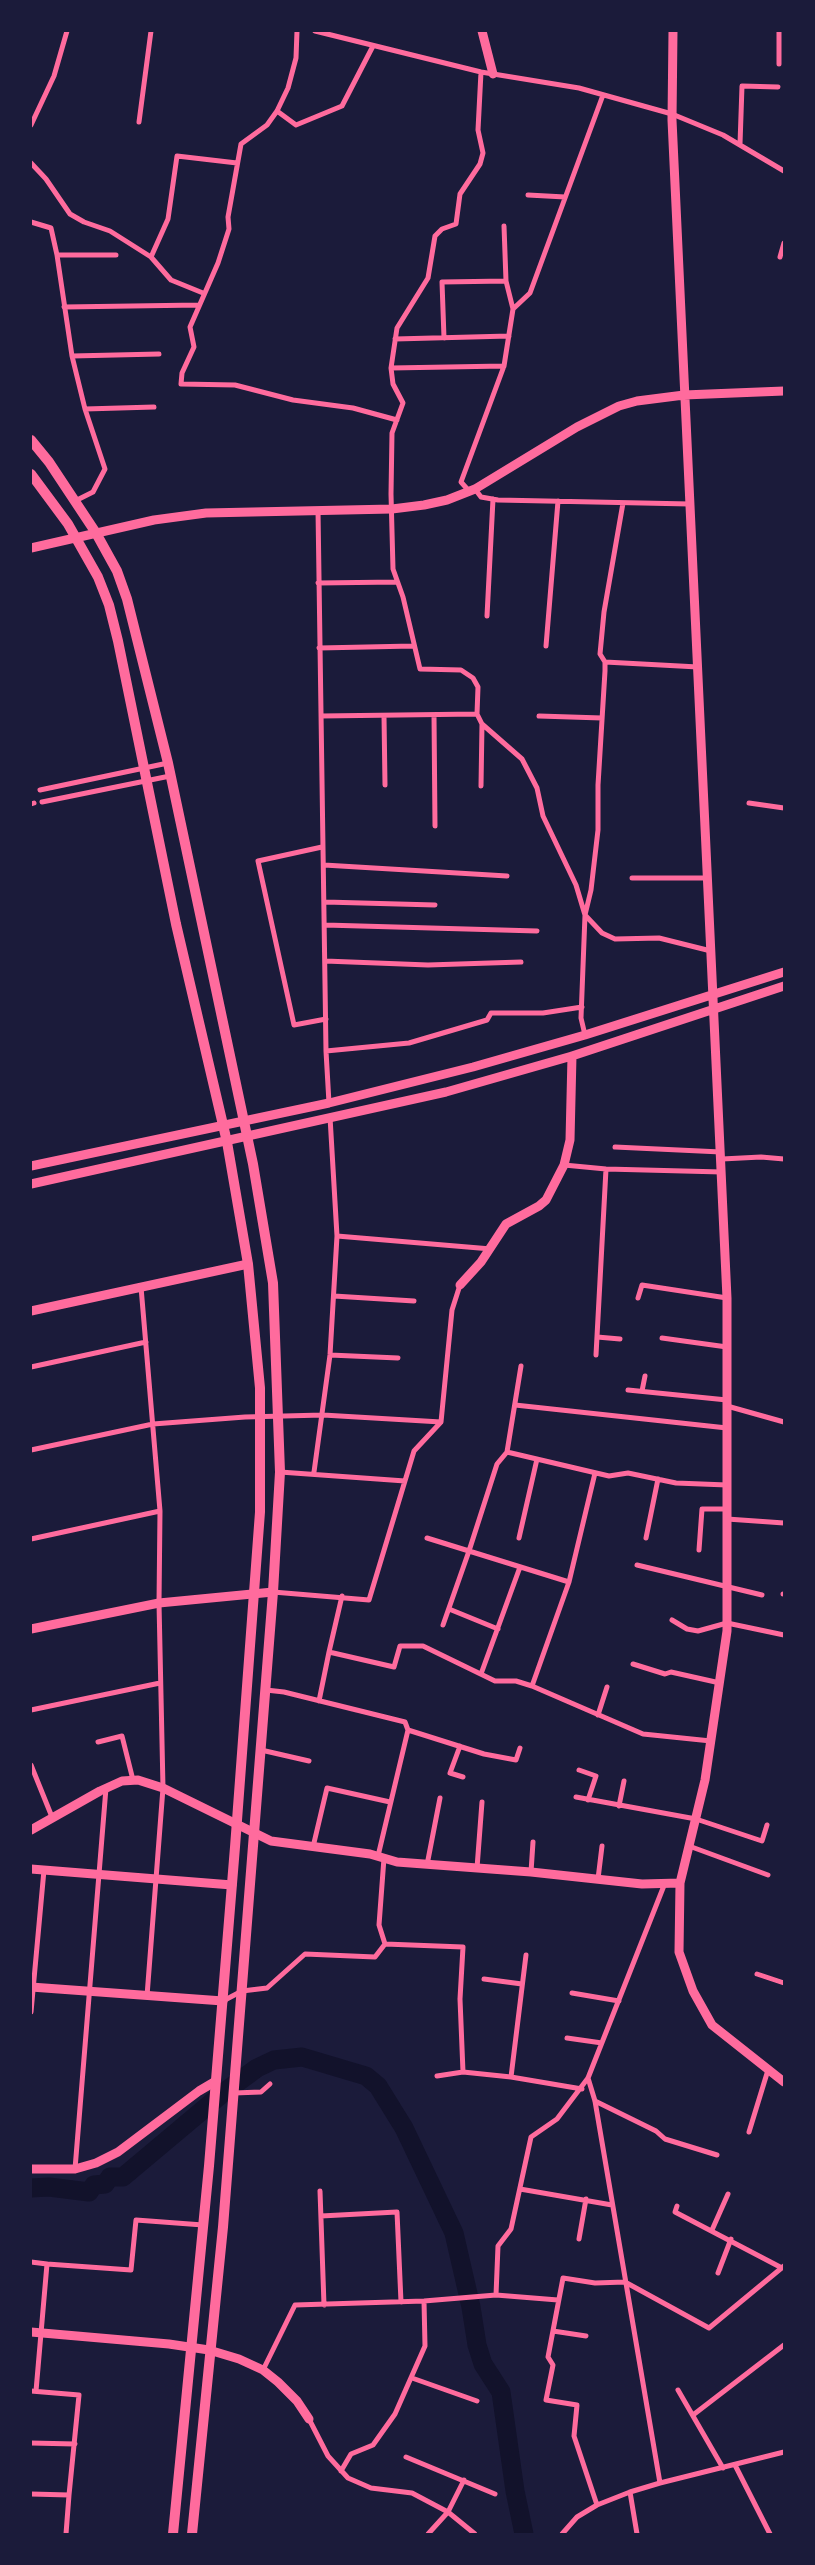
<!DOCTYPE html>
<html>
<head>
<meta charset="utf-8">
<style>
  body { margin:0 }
  #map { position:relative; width:815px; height:2565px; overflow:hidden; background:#1b1b3a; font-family:"Varela Round",sans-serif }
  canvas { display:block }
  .frame { position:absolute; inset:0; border:32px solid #1b1b3a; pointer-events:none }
</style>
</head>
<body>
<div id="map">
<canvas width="815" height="2565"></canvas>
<div class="frame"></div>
</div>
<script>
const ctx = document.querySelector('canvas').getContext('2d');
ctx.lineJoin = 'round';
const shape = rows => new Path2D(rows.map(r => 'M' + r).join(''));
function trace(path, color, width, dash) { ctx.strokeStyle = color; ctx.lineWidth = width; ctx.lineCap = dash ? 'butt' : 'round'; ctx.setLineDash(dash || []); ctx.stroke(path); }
const river = shape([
  [31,2188,49,2187,89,2192,94,2185,105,2184,110,2177,123,2177,223,2093,257,2068,274,2060,302,2057,366,2076,378,2086,404,2128,454,2233,471,2307,477,2345,483,2364,501,2392,515,2491,524,2534]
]);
const minor = shape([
  [297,31,296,58,288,88,277,111,267,125,241,144,228,217,229,229,218,263,190,327,194,347,182,373,181,384,235,385,293,400,353,408,397,420],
  [315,31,481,72,579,88,672,114,723,135,784,171],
  [779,31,779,64],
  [277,111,296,125,342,106,373,46],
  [139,122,151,31],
  [31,125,54,76,67,31],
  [740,144,742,86,778,87],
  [31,163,46,179,70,214,84,222,110,231,151,257,168,219,177,156,237,163],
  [528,195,565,197],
  [31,222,51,228,57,255,72,356,85,409,105,469,93,492,75,501],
  [504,226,506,281,513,309],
  [57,255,116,255],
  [151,257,171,280,203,293],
  [780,257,784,243],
  [64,307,199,305],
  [444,338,442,282,506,281],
  [395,339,509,336],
  [72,356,159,354],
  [391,368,504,366],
  [85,409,154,407],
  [475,489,481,497,498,500,690,504],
  [469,491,461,482,504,366,513,309,530,293,603,95],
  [623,503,604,612,600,654,605,662,605,671,598,785,598,830,591,890,585,915,602,933,615,939,659,938,711,951],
  [318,510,326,1051,329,1103],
  [318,583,397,582],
  [487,616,493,499],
  [546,646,558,501],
  [319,648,413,646],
  [605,662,698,667],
  [477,714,478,687,473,678,461,670,420,669,403,597,393,569,391,494,392,433,403,403,393,384,391,368,397,328,428,278,435,236,442,229,456,224,460,194,480,164,483,153,478,130,481,72],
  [434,715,435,826],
  [321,716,477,714,482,724,522,759,537,788,543,816,576,885,585,915,581,1018,585,1035],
  [384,716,385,785],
  [539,716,602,718],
  [481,786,482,724],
  [40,790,168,763],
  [42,802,170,776],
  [749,803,784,808],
  [31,804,34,803],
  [322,847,258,861,294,1025,326,1019],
  [324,865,507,876],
  [632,878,708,878],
  [325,902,435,905],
  [325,925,537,931],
  [325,961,428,965,521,962],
  [326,1051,409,1043,487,1020,491,1013,543,1013,582,1007],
  [615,1147,721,1152],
  [722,1159,761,1157,784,1159],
  [564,1165,606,1169,722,1172],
  [337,1236,491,1249],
  [141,1287,160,1511,159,1603,163,1788,147,1996],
  [334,1296,414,1301],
  [638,1298,642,1285,727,1298],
  [597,1337,620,1339],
  [662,1338,727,1347],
  [330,1355,398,1358],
  [596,1355,606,1169],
  [521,1366,507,1452,497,1464,469,1551,569,1582],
  [31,1367,146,1342],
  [628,1390,727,1400],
  [642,1391,645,1376],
  [515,1405,727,1428],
  [727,1406,784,1422],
  [31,1450,153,1424,245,1417,323,1415,441,1422],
  [507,1452,609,1476,628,1473,676,1483,727,1485],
  [280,1472,405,1481],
  [314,1472,330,1355,337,1236,330,1117],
  [727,1519,784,1523],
  [427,1538,469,1551,443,1625],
  [519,1538,537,1459],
  [646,1538,658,1479],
  [31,1539,160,1511],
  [699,1550,702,1509,727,1509],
  [637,1565,762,1595],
  [273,1592,369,1600,414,1451,441,1422,452,1310,460,1285],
  [783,1594,784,1594],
  [342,1596,329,1652,394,1667,400,1646,423,1646,495,1681,516,1681,532,1686,643,1734,711,1741],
  [449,1609,498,1629],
  [672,1620,687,1629,698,1631,727,1623,784,1635],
  [633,1664,665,1674,671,1672,720,1683],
  [481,1674,520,1567],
  [532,1686,569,1582,595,1473],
  [266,1690,284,1692,405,1722,408,1730,378,1856],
  [319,1701,329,1652],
  [31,1710,160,1683],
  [598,1715,607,1687],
  [408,1730,484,1754,516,1760,520,1748],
  [98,1742,122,1736,133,1780],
  [460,1746,450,1773,463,1777],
  [261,1750,309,1761],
  [31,1765,52,1817],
  [579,1770,596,1776,588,1800],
  [576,1797,696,1819,762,1841,767,1825],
  [619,1806,624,1781],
  [689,1846,768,1875],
  [313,1847,327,1788,390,1802],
  [427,1865,440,1798],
  [477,1868,482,1802],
  [531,1872,533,1842],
  [598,1879,602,1846],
  [385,1944,463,1947,460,1999,463,2072],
  [757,1974,784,1983],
  [484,1979,522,1984],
  [572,1993,619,2001],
  [223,2001,242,1991,267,1988,305,1954,375,1957,385,1944,379,1925,384,1858],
  [31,2012,44,1870],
  [567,2038,602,2043],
  [437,2076,463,2072,511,2077,582,2089],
  [511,2077,526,1955],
  [588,2078,595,2101,660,2483],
  [234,2093,261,2092,270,2084],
  [595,2101,656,2131,665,2139,717,2155],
  [749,2132,768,2070],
  [75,2169,106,1788],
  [520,2189,612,2205],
  [320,2191,324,2305],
  [677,2206,675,2212,782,2268],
  [321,2216,397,2212,401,2302],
  [712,2230,728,2194],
  [579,2239,586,2199],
  [31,2262,47,2264],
  [718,2273,731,2239],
  [496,2295,498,2246,511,2229,531,2137,557,2119,588,2078,665,1883],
  [553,2331,586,2336],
  [263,2370,295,2305,424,2301,496,2295,558,2300],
  [412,2378,477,2401],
  [678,2390,723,2468],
  [31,2391,79,2395,69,2495],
  [36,2391,47,2264,131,2270,136,2220,203,2225],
  [693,2415,784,2345],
  [309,2419,328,2456,348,2478,371,2488,412,2493,448,2512,475,2534],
  [31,2443,75,2444],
  [406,2457,495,2494],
  [735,2465,770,2534],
  [341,2471,351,2454,373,2445,395,2414,425,2346,424,2301],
  [630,2492,637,2534],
  [31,2494,69,2495,66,2534],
  [597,2505,574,2436,577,2405,546,2400,553,2365,548,2357,563,2278,595,2283,625,2282,709,2328,784,2266],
  [428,2534,448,2512,464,2480],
  [562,2534,577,2517,597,2505,630,2492,660,2483,784,2452]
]);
const tertiary = shape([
  [482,31,493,74],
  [673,31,672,120,727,1298,727,1631,705,1780,680,1883,679,1952,693,1991,712,2025,784,2082],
  [31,548,154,520,206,513,392,509,424,505,447,500,475,489,577,427,619,406,637,401,684,395,784,391],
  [31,1166,329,1103,473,1067,585,1035,784,972],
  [31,1184,446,1092,572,1056,784,986],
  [460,1285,481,1262,506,1224,539,1206,546,1200,564,1165,570,1140,572,1056],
  [31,1311,248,1264],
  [31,1629,159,1603,273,1592],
  [31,1830,100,1791,122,1781,138,1780,163,1788,271,1841,370,1854,397,1862,531,1872,642,1884,680,1883],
  [31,1869,232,1885],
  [31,1987,223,2001],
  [31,2169,75,2169,96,2163,118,2152,199,2091,216,2081],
  [31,2332,169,2344,209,2350,239,2359,263,2370,278,2382,297,2401,309,2419]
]);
const secondary = shape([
  [31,440,49,462,96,533,117,571,127,599,168,763,253,1164,273,1283,280,1472,273,1592,223,2227,192,2534],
  [31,474,68,524,98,577,109,605,118,641,176,924,227,1142,248,1264,260,1388,260,1512,235,1847,209,2166,173,2534]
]);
trace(river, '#12122b', 19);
trace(minor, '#ff6b9d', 5);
trace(tertiary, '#ff6b9d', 9);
trace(secondary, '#ff6b9d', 10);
</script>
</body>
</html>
